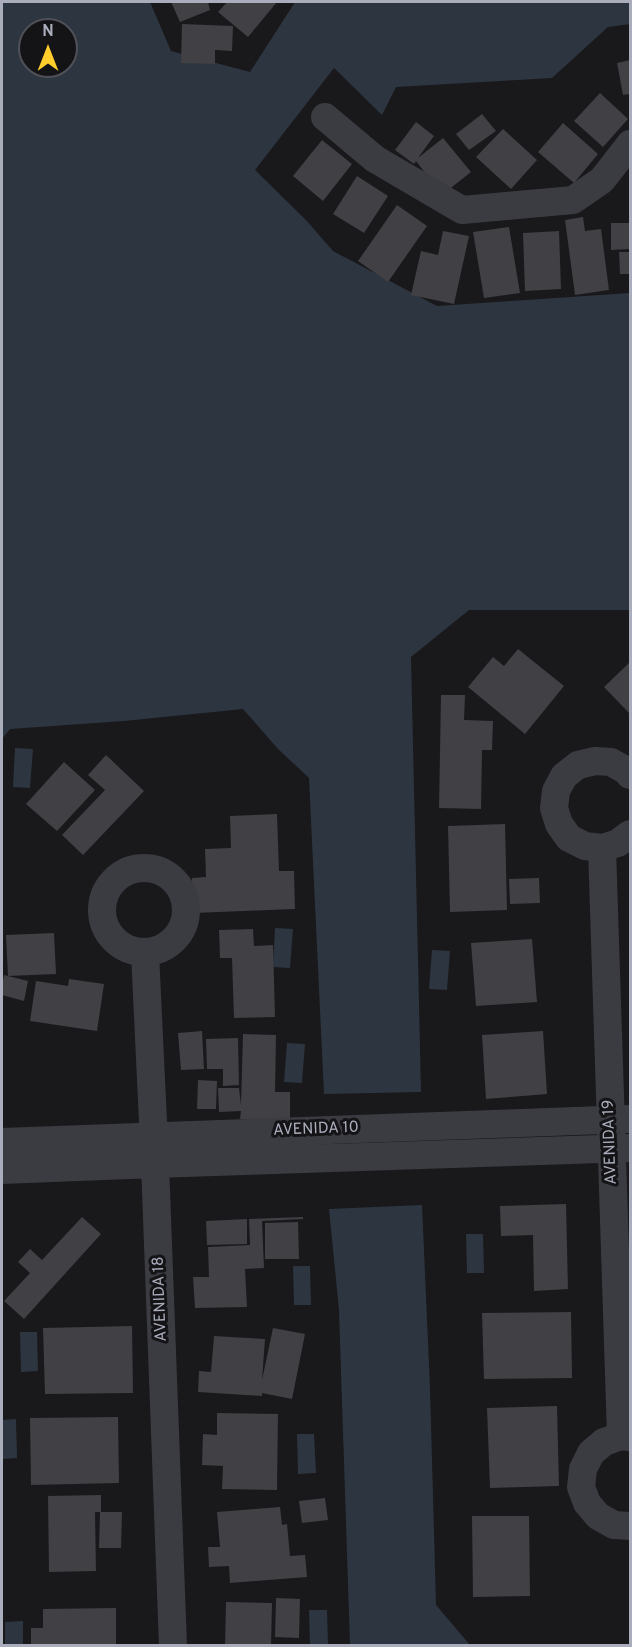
<!DOCTYPE html>
<html>
<head>
<meta charset="utf-8">
<style>
  body { margin:0 }
  #map { position:relative; width:632px; height:1647px; overflow:hidden; background:#19181b; font-family:Overpass,sans-serif }
  canvas { display:block }
  .frame { position:absolute; inset:0; border:3px solid #aaadbb; pointer-events:none }
  .north { position:absolute; left:18px; top:18px; width:60px; height:60px; box-sizing:border-box; background:#141316; border:2px solid #505158; border-radius:50%; rotate:0deg; font-size:16px; font-weight:700; line-height:24px; text-align:center; color:#aaadbb }
  .north::after { content:''; display:block; margin:auto; width:21px; height:27px; background:#ffcd2c; clip-path:polygon(50% 0,100% 100%,50% 72%,0 100%) }
</style>
</head>
<body>
<div id="map">
<canvas width="632" height="1647"></canvas>
<div class="frame"></div>
<div class="north">N</div>
</div>
<script>
const ctx = document.querySelector('canvas').getContext('2d');
ctx.lineJoin = 'round';
function fill(path, color) { ctx.fillStyle = color; ctx.fill(path, 'evenodd'); }
const shape = rows => new Path2D(rows.map(r => 'M' + r).join(''));
function trace(path, color, width, dash) { ctx.strokeStyle = color; ctx.lineWidth = width; ctx.lineCap = dash ? 'butt' : 'round'; ctx.setLineDash(dash || []); ctx.stroke(path); }
function label(font, color, halo, rows, align = 'center') {
  ctx.font = font + ' Overpass,sans-serif'; ctx.lineWidth = 6; ctx.setLineDash([]); ctx.textBaseline = 'middle'; ctx.strokeStyle = halo; ctx.fillStyle = color; for (const [text, x, y, turn = 0] of rows) {
    ctx.save(); ctx.translate(x, y); ctx.rotate((+turn || 0) * Math.PI / 180); ctx.textAlign = isNaN(turn) ? turn : align; if (halo) ctx.strokeText(text, 0, 0); ctx.fillText(text, 0, 0); ctx.restore();
  }
}
const water = shape([
  [2,2,150,2,171,51,250,72,295,2,630,2,630,24,608,27,552,78,396,87,382,115,334,68,255,170,307,221,333,251,437,306,630,293,630,610,469,610,411,657,421,1092,324,1094,309,778,278,749,243,709,124,721,10,729,2,739],
  [30,30,66,30,66,66,30,66],
  [15,748,33,749,30,788,13,787],
  [275,928,293,929,290,968,273,967],
  [432,950,450,951,447,990,429,989],
  [287,1043,305,1044,302,1083,284,1082],
  [422,1205,430,1388,436,1605,470,1645,350,1645,339,1310,329,1209],
  [466,1234,483,1234,484,1273,467,1273],
  [293,1266,310,1266,311,1305,294,1305],
  [20,1332,37,1332,38,1371,21,1372],
  [16,1419,17,1458,2,1459,2,1420],
  [297,1434,314,1434,316,1473,298,1474],
  [309,1610,327,1610,328,1645,310,1645],
  [23,1621,23,1645,5,1645,5,1622]
]);
const building = shape([
  [171,2,208,2,210,10,180,22],
  [227,2,277,2,248,37,218,12],
  [182,24,233,26,232,51,215,50,215,64,181,63],
  [630,60,630,94,623,95,617,63],
  [600,93,628,119,603,147,574,121],
  [482,114,496,131,469,150,456,134],
  [416,122,434,136,418,158,443,138,471,172,442,195,416,161,414,164,395,150],
  [563,123,598,154,574,183,538,152],
  [503,129,537,160,511,189,476,157],
  [322,140,352,164,323,201,293,176],
  [357,176,388,196,364,233,333,214],
  [397,205,427,226,388,282,358,261],
  [583,217,585,231,601,229,609,290,575,295,565,220],
  [611,223,630,223,630,249,611,250],
  [509,227,520,293,484,298,473,232],
  [443,231,469,236,454,304,411,295,421,251,438,255],
  [559,231,561,289,525,291,523,233],
  [619,252,630,252,630,274,620,274],
  [518,649,564,686,525,734,468,687,493,657,504,666],
  [630,662,630,714,604,687],
  [441,695,465,695,464,720,493,721,492,750,482,750,481,809,439,808],
  [106,755,144,791,83,855,62,835,105,790,88,775],
  [64,762,95,790,57,831,26,804],
  [277,814,279,871,294,871,295,909,193,913,192,878,206,877,205,849,231,848,230,816],
  [505,824,507,910,450,912,448,826],
  [539,878,540,903,510,904,509,879],
  [253,929,254,946,273,945,275,1017,234,1018,232,958,220,958,219,930],
  [54,933,56,974,8,976,6,935],
  [532,939,537,1002,476,1006,471,943],
  [4,975,28,981,24,1001,2,995,2,985],
  [69,979,104,984,97,1031,30,1021,36,981,68,986],
  [202,1031,204,1069,181,1070,178,1033],
  [543,1031,547,1094,486,1099,482,1035],
  [243,1034,276,1035,275,1092,290,1092,290,1121,240,1119,241,1111,219,1112,218,1088,239,1088,241,1105],
  [238,1038,239,1085,223,1086,223,1069,207,1069,206,1039],
  [198,1080,217,1081,216,1109,197,1109],
  [566,1204,568,1289,534,1291,533,1235,501,1236,500,1206],
  [82,1217,101,1234,24,1319,4,1301,30,1273,18,1262,30,1249,42,1260],
  [303,1217,303,1219,262,1221,264,1268,245,1269,247,1307,195,1308,193,1277,209,1277,208,1247,250,1245,249,1219],
  [247,1219,247,1244,207,1245,206,1221],
  [298,1222,299,1259,265,1259,265,1223],
  [571,1312,572,1378,484,1379,482,1313],
  [132,1326,133,1393,45,1394,43,1328],
  [273,1328,305,1334,292,1399,262,1393,262,1396,198,1392,199,1371,211,1372,214,1336,265,1339,262,1380],
  [557,1406,559,1486,490,1488,487,1408],
  [217,1413,278,1414,277,1490,222,1489,223,1466,202,1465,203,1434,217,1435],
  [118,1417,119,1483,31,1485,30,1418],
  [101,1495,101,1512,95,1512,96,1571,49,1572,48,1496],
  [325,1498,328,1520,302,1523,299,1501],
  [280,1507,282,1525,287,1524,290,1556,305,1555,307,1577,230,1583,229,1566,209,1567,208,1547,220,1547,217,1512],
  [100,1512,122,1512,121,1548,99,1548],
  [472,1516,529,1516,530,1596,473,1597],
  [276,1598,300,1599,299,1638,275,1637],
  [226,1602,272,1603,271,1646,225,1646],
  [116,1608,116,1646,31,1646,31,1628,43,1628,43,1609]
]);
const minor = shape([
  [325,117,375,159,462,210,573,200,602,180,630,144],
  [630,775,627,771,611,762,595,761,578,765,564,776,556,791,554,808,559,824,569,838,585,846,602,848,618,843,630,834],
  [602,848,621,1436],
  '102 910a42 42 0 1 1 84 0a42 42 0 1 1-84 0Z',
  [145,953,155,1164,173,1646],
  [2,1142,630,1119],
  [2,1170,155,1164,630,1148],
  [630,1437,621,1436,604,1442,591,1453,583,1469,581,1487,587,1503,598,1516,614,1525,630,1526]
]);
const streetNames = [
  ["AVENIDA 10",316,1130,-2],
  ["AVENIDA 19",611,1142,-92],
  ["AVENIDA 18",161,1299,-92]
];
fill(water, '#2d3640');
fill(building, '#404045');
trace(minor, '#3b3b42', 28);
label('16px', '#aaadbb', '#141316', streetNames);
</script>
</body>
</html>
